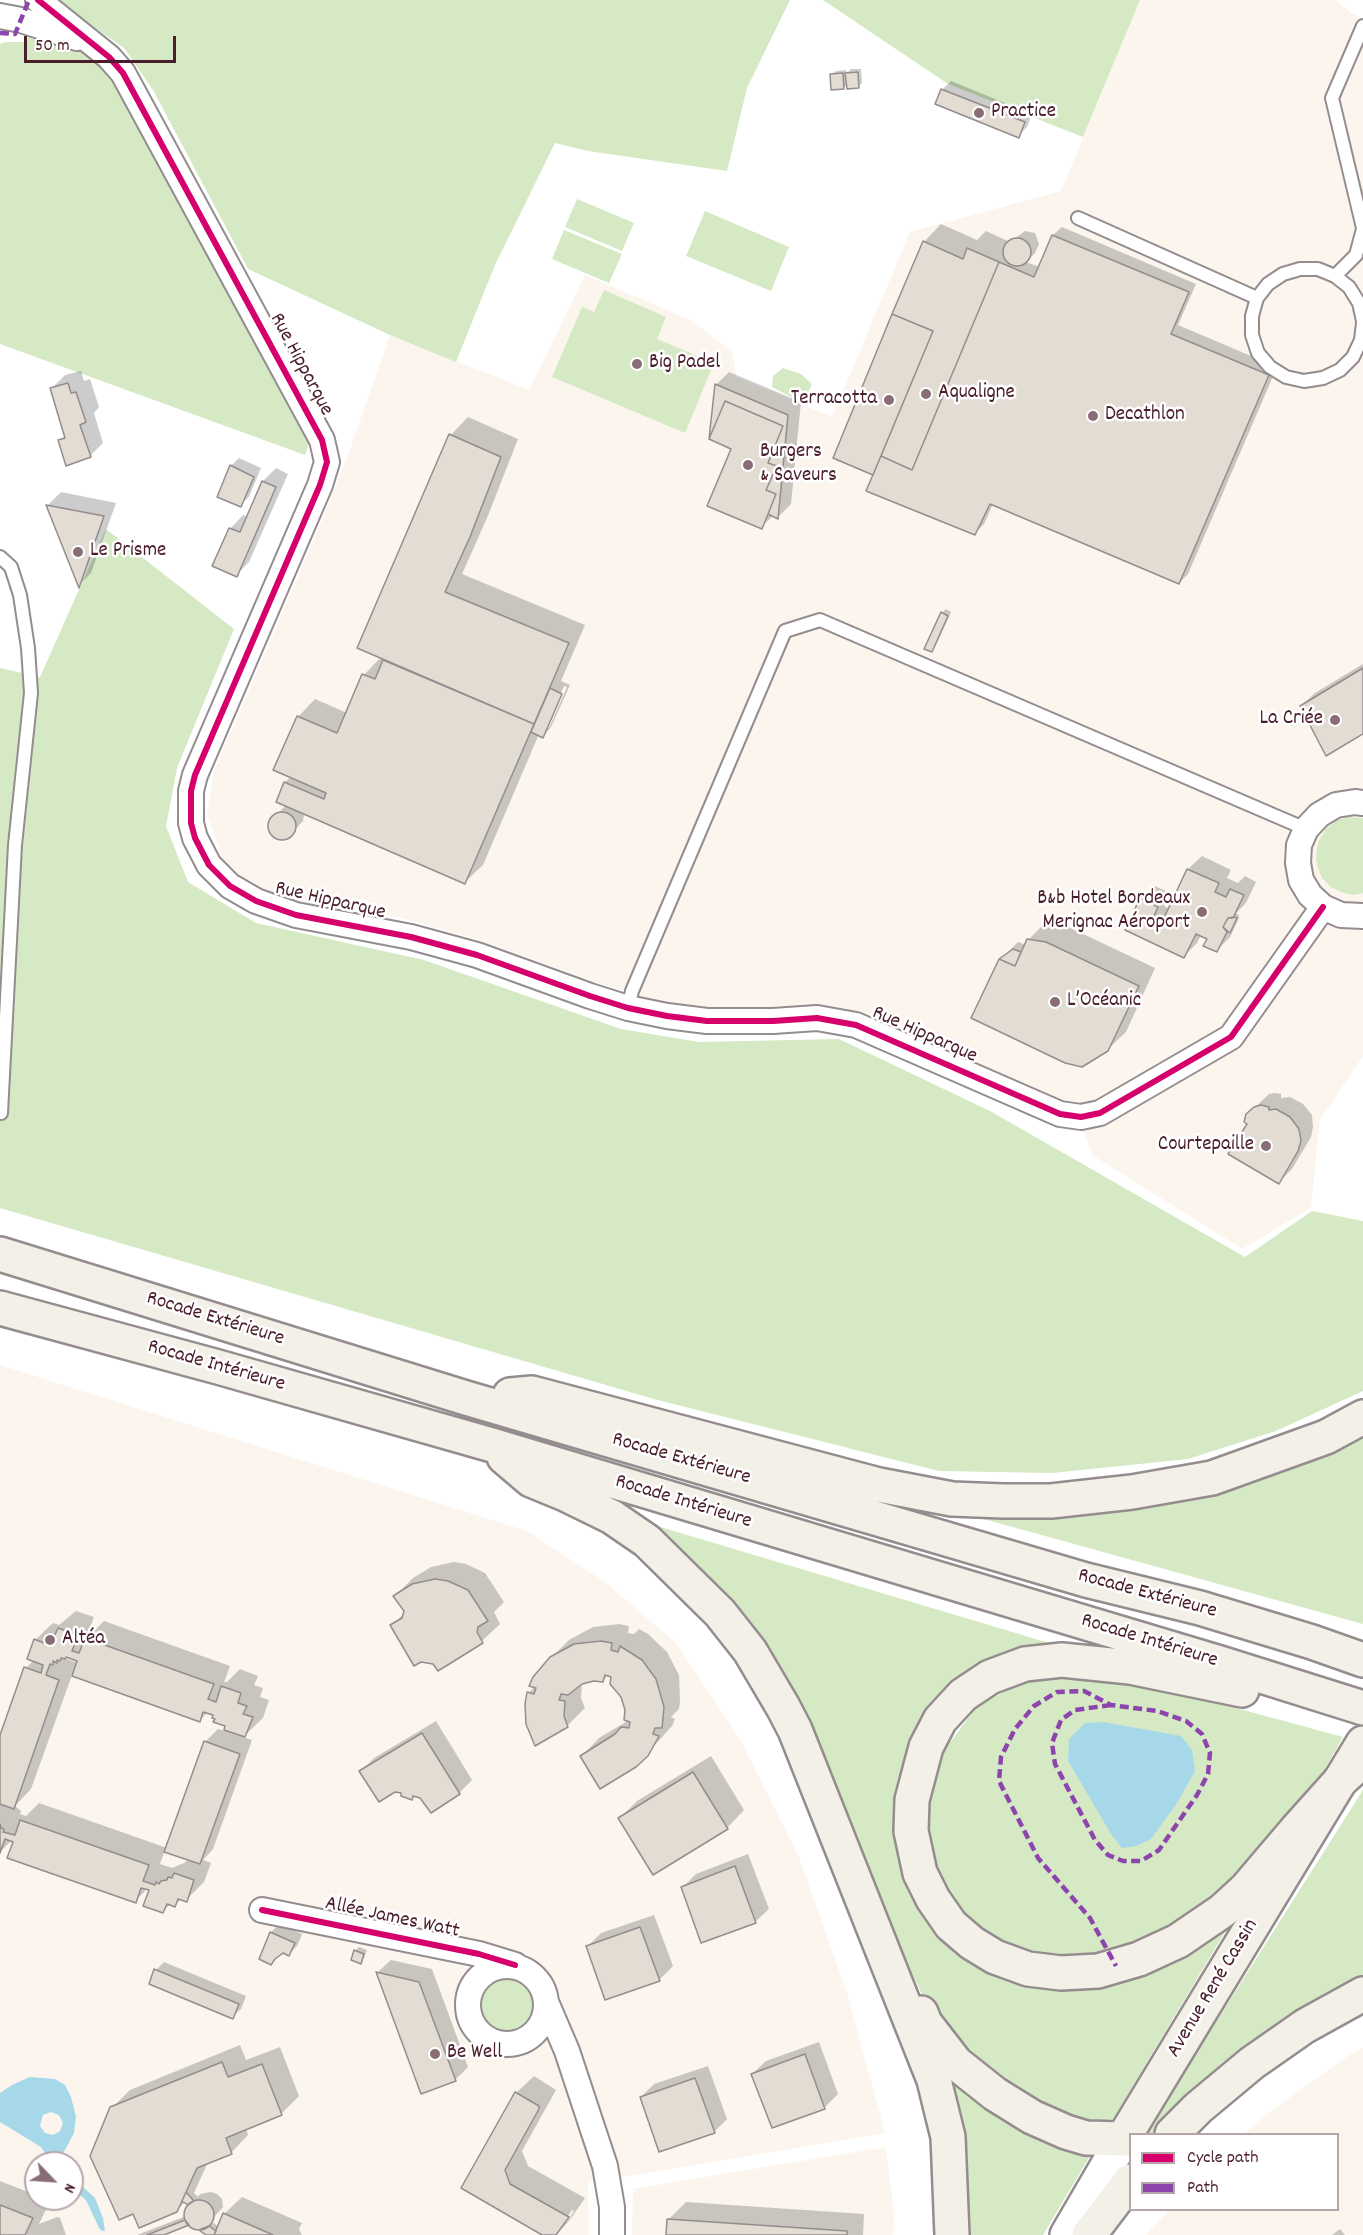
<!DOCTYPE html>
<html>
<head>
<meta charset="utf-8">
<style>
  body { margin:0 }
  #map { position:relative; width:1363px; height:2235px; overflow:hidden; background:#fff; font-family:Dekko,sans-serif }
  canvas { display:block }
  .legend { position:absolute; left:1129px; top:2133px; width:210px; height:78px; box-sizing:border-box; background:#fff; border:2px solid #b7a5aa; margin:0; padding:8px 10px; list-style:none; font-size:18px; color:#4a1f2b }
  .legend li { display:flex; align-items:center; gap:12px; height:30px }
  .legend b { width:30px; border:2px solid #b7a5aa }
  .north { position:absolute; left:24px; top:2151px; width:60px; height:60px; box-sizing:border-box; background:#fff; border:2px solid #b7a5aa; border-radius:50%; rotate:115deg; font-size:16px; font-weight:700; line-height:24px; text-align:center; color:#4a1f2b }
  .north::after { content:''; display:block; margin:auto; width:21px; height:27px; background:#896d75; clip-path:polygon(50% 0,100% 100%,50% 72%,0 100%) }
  .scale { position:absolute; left:24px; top:36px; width:152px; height:27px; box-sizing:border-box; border:3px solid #4a1f2b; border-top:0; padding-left:8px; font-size:18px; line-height:21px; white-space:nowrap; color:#4a1f2b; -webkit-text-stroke:4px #fff; paint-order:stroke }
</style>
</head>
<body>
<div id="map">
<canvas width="1363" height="2235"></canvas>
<ul class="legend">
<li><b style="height:8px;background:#d6006c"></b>Cycle path</li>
<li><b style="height:8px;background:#8e44ad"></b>Path</li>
</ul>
<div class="north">N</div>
<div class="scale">50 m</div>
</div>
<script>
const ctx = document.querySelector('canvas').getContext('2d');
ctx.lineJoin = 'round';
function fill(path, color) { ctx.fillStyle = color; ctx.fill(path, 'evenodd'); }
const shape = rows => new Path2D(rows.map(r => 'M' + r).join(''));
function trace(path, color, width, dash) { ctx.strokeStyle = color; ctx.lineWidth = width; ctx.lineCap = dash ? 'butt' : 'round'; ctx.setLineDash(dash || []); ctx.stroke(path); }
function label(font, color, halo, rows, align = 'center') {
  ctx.font = font + ' Dekko,sans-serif'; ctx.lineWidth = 5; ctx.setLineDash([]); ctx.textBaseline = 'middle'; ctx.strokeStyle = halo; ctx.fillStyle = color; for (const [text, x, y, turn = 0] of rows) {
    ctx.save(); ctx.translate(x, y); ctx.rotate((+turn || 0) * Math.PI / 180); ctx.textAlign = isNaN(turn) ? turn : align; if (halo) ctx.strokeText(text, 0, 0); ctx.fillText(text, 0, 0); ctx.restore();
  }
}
const built = shape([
  [1140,0,1336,0,1351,13,1363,19,1363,1056,1320,1120,1311,1208,1242,1249,1092,1155,1075,1108,860,1011,806,1010,717,1011,664,1003,600,984,482,941,401,918,295,900,253,886,223,860,207,814,214,771,313,542,349,452,390,335,529,390,585,275,693,321,733,353,736,377,832,417,910,232,1061,191],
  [0,1365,527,1531,605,1582,676,1643,741,1741,799,1857,847,1993,885,2133,588,2183,589,2235,0,2235],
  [36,2163,72,2163,72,2199,36,2199],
  [1363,2048,1363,2235,1146,2235,1169,2210,1338,2210,1338,2134,1244,2134,1267,2114,1346,2057],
  [886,2147,894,2217,893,2235,632,2235,633,2189]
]);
const green = shape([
  [55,0,790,0,747,88,727,171,588,151,555,143,495,265,456,362,390,335,248,269,153,90,124,48],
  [823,0,1140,0,1083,137,948,84],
  [31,34,73,47,104,65,122,90,309,444,305,455,0,344,0,44,5,42,25,42],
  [577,199,634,223,622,251,565,227],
  [705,211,789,247,771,291,686,256],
  [564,230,622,254,609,283,552,259],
  [604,290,666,317,657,339,714,363,685,433,552,377,582,307,594,312],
  [783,368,801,374,812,384,806,398,793,398,772,387,773,376],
  [106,529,234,629,177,768,166,826,188,882,256,923,424,960,621,1029,699,1042,839,1039,990,1111,1245,1257,1312,1211,1363,1221,1363,1391,1276,1431,1188,1459,1052,1473,939,1471,654,1399,0,1208,0,668,40,677],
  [1348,817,1363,818,1363,893,1355,895,1343,893,1331,887,1322,878,1317,866,1316,853,1319,840,1326,829,1336,821],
  [1363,1434,1363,1624,962,1513],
  [637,1520,1056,1645,1009,1653,964,1675,929,1712,904,1759,893,1813,900,1867,923,1912,998,1975,1044,1990,1092,1987,1136,1977,1177,1961,1231,1922,1113,2119,1080,2124,1041,2109,960,2048,926,2003,889,1925,813,1742],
  [1089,1675,1170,1690,1343,1737,1316,1785,1264,1852,1201,1908,1137,1946,1076,1958,1024,1952,974,1926,945,1886,930,1844,928,1802,943,1752,977,1706,1027,1680],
  [1363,1790,1363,1979,1226,2065,1154,2134,1145,2134],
  '478 2004a28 28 0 1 1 56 0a28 28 0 1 1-56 0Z',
  [944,2073,989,2109,1039,2140,1090,2156,1043,2235,964,2235]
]);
const water = shape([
  [1103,1722,1181,1736,1192,1750,1195,1771,1177,1803,1151,1839,1136,1846,1122,1848,1111,1834,1068,1761,1069,1739,1085,1723],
  [30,2077,55,2079,65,2085,71,2097,76,2117,74,2133,58,2163,47,2163,45,2153,41,2147,0,2122,0,2093,12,2085],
  [51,2112,59,2115,63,2123,60,2131,53,2135,45,2133,40,2126,43,2115],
  [72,2186,83,2187,95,2198,103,2218,105,2231,102,2231,99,2228,87,2202,83,2197,72,2192]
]);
const shadow = shape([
  [851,69,861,69,862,83,858,87,848,84,844,88,832,74,836,71,846,70,847,73],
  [951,81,1032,114,1027,127,1018,136,942,90],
  [941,224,977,240,986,231,1010,242,1025,231,1035,233,1039,244,1035,253,1026,262,1040,267,1053,235,1062,227,1196,284,1178,325,1277,367,1188,574,1179,583,993,504,984,524,975,533,875,474,924,242],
  [81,371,84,381,90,379,99,407,94,413,103,443,90,456,60,441,65,435,52,388,65,375],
  [729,372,801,402,791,504,778,517,774,515,761,527,733,448,716,385],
  [468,417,518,439,487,518,462,574,585,625,561,681,570,685,551,727,543,736,539,734,483,865,465,882,304,813,303,821,287,838,277,838,271,833,271,821,286,805,278,801,285,782,292,776,298,717,315,699,347,713,364,675,381,657,359,647,451,435],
  [564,686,567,687,549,728,546,728],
  [239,458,261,468,249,497,240,505,231,466],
  [276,468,288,474,249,562,236,575,230,529,243,515,248,517,263,481],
  [61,492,116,503,91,573,79,585,48,505],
  [946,609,951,612,935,647,931,651,942,613],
  [1363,664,1363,732,1301,706,1315,693],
  [1202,856,1231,870,1227,878,1238,883,1245,876,1256,882,1246,903,1236,913,1239,915,1239,918,1230,937,1217,950,1209,938,1201,935,1197,943,1184,956,1127,930,1142,899,1155,886,1170,893,1164,906,1170,909,1188,869],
  [1046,922,1064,925,1155,968,1126,1032,1107,1050,1000,960,1018,942,1026,945,1028,940],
  [1275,1093,1281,1094,1281,1098,1290,1097,1303,1104,1312,1115,1313,1127,1311,1137,1292,1169,1279,1182,1249,1124,1247,1115,1269,1094],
  [454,1562,466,1564,485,1573,504,1602,494,1612,500,1624,482,1641,438,1669,434,1663,392,1626,406,1611,395,1596,413,1578,431,1567],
  [76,1611,94,1617,88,1633,91,1634,104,1621,230,1666,224,1682,227,1682,240,1669,258,1676,254,1685,263,1688,260,1697,269,1700,263,1718,243,1737,252,1740,213,1849,203,1860,211,1863,204,1882,186,1900,182,1898,175,1905,170,1904,163,1911,148,1888,135,1901,15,1841,12,1840,0,1852,0,1739,26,1668,34,1660,35,1640,53,1623,59,1625],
  [67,1655,79,1660,78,1663,64,1658],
  [72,1675,200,1720,208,1712,215,1715,227,1726,225,1731,218,1729,205,1742,167,1848,39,1803,26,1816,20,1814,21,1811,15,1806,31,1789],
  [165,1850,189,1859,184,1863,172,1868,160,1864],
  [619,1624,629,1626,628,1633,634,1634,639,1629,648,1634,667,1652,679,1675,680,1702,679,1709,671,1717,675,1719,672,1726,636,1766,582,1756,599,1738,629,1720,613,1676,608,1675,603,1680,582,1682,581,1698,585,1708,567,1726,529,1693,535,1686,551,1658,569,1640,593,1627],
  [436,1721,472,1780,459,1793,421,1796,415,1795,412,1798,361,1771,374,1758],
  [711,1756,744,1810,727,1828,620,1818,637,1801],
  [748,1854,769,1909,755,1922,683,1887,696,1874],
  [654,1915,673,1966,659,1980,588,1946,601,1933],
  [280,1924,302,1934,297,1946,288,1955,283,1952,261,1958,271,1932],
  [359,1947,367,1950,364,1958,361,1962,355,1951],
  [391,1960,432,1969,468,2067,455,2080,422,2092,378,1972],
  [164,1962,246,1996,241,2009,232,2017,156,1970],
  [819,2042,838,2094,825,2107,773,2126,752,2074,766,2061],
  [240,2045,246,2060,280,2047,299,2096,281,2114,246,2128,248,2135,231,2153,208,2162,194,2193,198,2197,200,2194,211,2192,217,2194,222,2199,223,2207,207,2225,214,2223,219,2227,224,2214,242,2197,302,2223,299,2229,302,2235,208,2235,201,2229,204,2227,196,2228,189,2224,160,2235,137,2235,186,2216,185,2212,194,2199,188,2203,186,2201,176,2211,112,2108,130,2090],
  [708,2066,727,2119,714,2132,641,2097,654,2084],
  [534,2076,556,2090,522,2151,528,2166,585,2198,569,2221,556,2235,545,2235,463,2188,516,2093],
  [572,2210,574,2211,567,2222,564,2222],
  [0,2181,36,2195,36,2199,50,2201,39,2224,57,2217,60,2218,66,2235,0,2235],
  [686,2202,864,2214,863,2235,668,2235,669,2219],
  [1340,2229,1345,2235,1332,2235]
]);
const building = shape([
  [858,72,859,88,847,89,845,73,858,72],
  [843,73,844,89,831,90,830,74,843,73],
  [941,89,1025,122,1019,138,935,104,941,89],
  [1052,235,1189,292,1171,334,1269,375,1179,584,990,504,975,535,866,491,881,456,912,470,999,262,1034,277,1052,235],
  '1003 252a14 14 0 1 1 28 0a14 14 0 1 1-28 0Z',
  [923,241,963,259,967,248,999,262,912,470,881,456,933,331,892,314,923,241],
  [892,314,933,331,873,475,833,458,892,314],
  [68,383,71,393,76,392,86,422,80,425,91,457,66,466,58,440,65,438,50,388,68,383],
  [715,384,788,415,778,519,768,514,776,494,766,490,777,466,768,463,783,426,725,401,709,439,715,384],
  [725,401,783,426,768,463,777,466,766,490,776,494,762,529,707,506,731,449,709,439,725,401],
  [449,434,501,457,470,537,445,592,569,643,534,724,357,648,449,434],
  [230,465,254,477,241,507,217,497,230,465],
  [262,481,276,487,237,577,212,566,229,528,240,532,262,481],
  [46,505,104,516,79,588,46,505],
  [941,612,948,616,932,652,924,649,941,612],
  [383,660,534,724,465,884,276,802,284,782,324,799,326,793,273,770,297,716,337,733,362,674,375,679,383,660],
  [1363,668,1363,734,1326,756,1300,706,1363,668],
  [550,688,562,694,543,738,531,732,550,688],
  '268 826a14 14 0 1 1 28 0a14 14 0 1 1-28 0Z',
  [1187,869,1219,883,1215,892,1226,897,1230,889,1244,895,1233,918,1228,918,1223,927,1227,932,1217,952,1203,946,1207,939,1196,934,1184,958,1125,930,1140,898,1158,907,1152,920,1161,924,1187,869],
  [1234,917,1237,918,1230,933,1223,927,1228,918,1234,917],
  [1027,939,1046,942,1139,986,1108,1051,1082,1067,1065,1063,971,1018,999,959,1015,966,1027,939],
  [1013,949,1021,952,1015,966,999,959,1013,949],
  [1261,1105,1269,1107,1269,1110,1276,1109,1290,1117,1299,1129,1301,1141,1298,1151,1279,1184,1228,1154,1247,1124,1244,1122,1246,1114,1254,1107,1261,1105],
  [435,1579,448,1581,468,1590,488,1621,478,1627,477,1632,483,1643,438,1671,433,1664,421,1662,414,1666,390,1625,402,1618,404,1611,393,1596,412,1584,435,1579],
  [58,1628,78,1635,72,1651,79,1653,85,1638,214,1684,208,1699,216,1702,221,1686,241,1693,238,1703,247,1706,243,1714,253,1717,245,1737,224,1730,225,1726,213,1722,215,1719,212,1718,213,1715,203,1712,200,1722,72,1676,77,1661,66,1657,65,1659,61,1658,60,1661,57,1660,57,1663,53,1661,53,1665,50,1664,46,1675,59,1680,14,1809,0,1804,0,1735,24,1667,41,1673,43,1665,27,1659,34,1639,44,1643,47,1634,54,1637,58,1628],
  [601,1641,612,1643,611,1650,618,1652,620,1646,642,1660,656,1679,664,1707,662,1728,655,1728,653,1734,659,1736,648,1756,636,1767,600,1789,580,1756,615,1734,621,1727,629,1728,630,1722,624,1720,625,1710,621,1697,610,1684,611,1677,605,1675,603,1682,594,1681,582,1684,568,1695,561,1694,559,1700,565,1701,564,1716,568,1727,535,1746,526,1724,525,1704,527,1692,534,1694,536,1688,529,1686,533,1677,550,1657,574,1644,601,1641],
  [422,1733,460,1794,431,1813,420,1798,413,1796,412,1800,401,1796,401,1793,395,1792,379,1802,359,1771,422,1733],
  [204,1741,240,1754,200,1864,164,1852,204,1741],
  [693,1772,728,1829,653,1875,618,1818,693,1772],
  [20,1820,149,1865,143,1881,155,1885,156,1882,159,1884,161,1881,167,1880,168,1877,172,1878,174,1873,194,1880,187,1902,178,1899,175,1907,167,1904,163,1913,143,1906,149,1890,141,1888,136,1903,7,1858,13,1842,5,1839,0,1853,0,1824,1,1828,4,1829,3,1832,15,1835,20,1820],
  [735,1866,756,1923,701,1943,681,1887,735,1866],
  [640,1927,660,1981,605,2000,586,1946,640,1927],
  [270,1932,295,1943,289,1956,283,1953,275,1959,271,1965,259,1959,270,1932],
  [354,1950,364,1954,361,1964,351,1960,354,1950],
  [154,1969,239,2004,233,2019,149,1984,154,1969],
  [376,1972,419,1982,456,2081,421,2094,376,1972],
  [805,2054,825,2109,772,2128,751,2074,805,2054],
  [222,2062,228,2077,262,2064,282,2115,226,2138,232,2154,197,2168,177,2212,139,2228,133,2214,119,2220,90,2156,110,2107,222,2062],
  [695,2078,715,2133,659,2152,640,2097,695,2078],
  [515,2092,539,2106,539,2109,505,2170,510,2184,569,2217,556,2235,542,2235,461,2188,515,2092],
  [186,2192,194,2201,188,2205,182,2201,186,2192],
  '184 2215a15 15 0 1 1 30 0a15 15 0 1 1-30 0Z',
  [0,2205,33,2218,25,2235,0,2235,0,2205],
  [223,2213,273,2235,214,2235,223,2213],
  [667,2219,847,2231,847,2235,666,2235,667,2219],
  [185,2220,189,2225,164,2235,147,2235,185,2220],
  [209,2226,216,2231,214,2235,206,2235,199,2230,209,2226]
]);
const service = shape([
  [1363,26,1332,98,1363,228],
  [1078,218,1257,298],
  [1335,276,1356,255,1363,229],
  [1363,321,1359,303,1349,287,1335,276,1318,269,1300,269,1283,274,1268,284,1257,298,1252,316,1252,335,1258,353,1270,367,1286,377,1304,381,1323,378,1340,370,1353,357,1361,340,1363,323],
  [0,557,11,567,20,595,28,648,31,693,15,845,1,1113],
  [628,1008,632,991,785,631,820,620,1306,829]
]);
const minor = shape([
  [38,0,109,57,123,73,322,440,327,462,320,485,195,775,191,791,191,823,195,838,209,865,230,886,256,901,296,915,411,937,477,955,590,996,628,1008,667,1016,707,1021,773,1021,817,1018,856,1025,1060,1114,1081,1117,1100,1113,1231,1037,1323,907],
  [0,16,21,20,77,38],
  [1363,803,1355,802,1336,805,1319,815,1306,829,1299,845,1298,863,1301,880,1310,895,1323,907,1341,915,1363,916],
  [262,1910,479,1954,515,1965],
  '468 2005a39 39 0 1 1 78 0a39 39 0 1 1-78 0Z',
  [546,2002,567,2051,605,2166,612,2207,612,2235]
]);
const secondary = shape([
  [1067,2235,1123,2139]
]);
const primary = shape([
  [1123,2139,1363,1743]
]);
const motorway = shape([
  [0,1254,466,1398,1086,1580,1200,1608,1312,1642,1363,1660],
  [0,1308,218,1367,492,1445,1220,1663,1363,1708],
  [510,1395,532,1393,879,1485,952,1499,1003,1501,1051,1501,1132,1492,1212,1478,1326,1437,1363,1417],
  [504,1457,531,1480,565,1494,612,1517,647,1541,720,1613,750,1651,783,1707,795,1730,934,2080,948,2137,952,2235],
  [1242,1690,1130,1667,1062,1660,1025,1664,990,1677,963,1695,940,1720,926,1747,912,1800,911,1831,920,1873,933,1899,951,1925,972,1943,995,1957,1028,1969,1061,1973,1098,1971,1139,1959,1178,1941,1222,1911,1246,1889,1297,1829,1340,1781,1363,1760],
  [921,2013,925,2023,956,2063,995,2094,1032,2117,1066,2132,1086,2138,1123,2139],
  [1172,2134,1198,2108,1252,2063,1305,2026,1363,1994],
  [1089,2235,1130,2181]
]);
const quiet = shape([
  [0,33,15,34,29,0],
  [1111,1705,1075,1710,1061,1720,1052,1743,1055,1764,1095,1840,1108,1855,1123,1861,1141,1861,1159,1850,1197,1795,1208,1774,1210,1753,1202,1734,1186,1721,1157,1711,1111,1705,1084,1691,1057,1692,1034,1706,1015,1729,1001,1757,999,1781,1038,1858,1090,1918,1116,1966]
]);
const cycleway = shape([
  [38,0,109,57,123,73,322,440,327,462,320,485,195,775,191,791,191,823,195,838,209,865,230,886,256,901,296,915,411,937,477,955,590,996,628,1008,667,1016,707,1021,773,1021,817,1018,856,1025,1060,1114,1081,1117,1100,1113,1231,1037,1323,907],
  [262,1910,479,1954,515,1965]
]);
const markers = [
  [979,113,6,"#896d75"],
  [637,364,6,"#896d75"],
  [926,394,6,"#896d75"],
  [889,400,6,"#896d75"],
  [1093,416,6,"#896d75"],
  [748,465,6,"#896d75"],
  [78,552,6,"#896d75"],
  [1335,720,6,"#896d75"],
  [1202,912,6,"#896d75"],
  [1055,1002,6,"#896d75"],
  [1266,1146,6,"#896d75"],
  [50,1640,6,"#896d75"],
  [435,2054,6,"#896d75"]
];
const poiNames = [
  ["Practice",991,113],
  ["Big Padel",649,364],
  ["Aqualigne",938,394],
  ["Terracotta",877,400,"right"],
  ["Decathlon",1105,416],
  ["Burgers",760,453],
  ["& Saveurs",760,477],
  ["Le Prisme",90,552],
  ["La Criée",1323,720,"right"],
  ["B&b Hotel Bordeaux",1190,900,"right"],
  ["Merignac Aéroport",1190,924,"right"],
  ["L’Océanic",1067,1002],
  ["Courtepaille",1254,1146,"right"],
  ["Altéa",62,1640],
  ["Be Well",447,2054]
];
const streetNames = [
  ["Rue Hipparque",300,365,62],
  ["Rue Hipparque",330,902,13],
  ["Rue Hipparque",924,1036,24],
  ["Rocade Extérieure",215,1320,17],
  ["Rocade Intérieure",216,1367,16],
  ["Rocade Extérieure",681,1460,16],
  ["Rocade Intérieure",683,1503,17],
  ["Rocade Extérieure",1147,1595,15],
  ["Rocade Intérieure",1149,1642,17],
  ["Allée James Watt",392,1919,12],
  ["Avenue René Cassin",1214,1989,-59]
];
fill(built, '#fbf5ee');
fill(green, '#d5eac4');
fill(water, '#a6d8ea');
fill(shadow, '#0003');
fill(building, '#e2dcd3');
trace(building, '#948c8e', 1.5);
trace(service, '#948c8e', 16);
trace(minor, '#948c8e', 28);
trace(secondary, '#948c8e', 38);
trace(primary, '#948c8e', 38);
trace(motorway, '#948c8e', 38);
trace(service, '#fff', 12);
trace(minor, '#fff', 24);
trace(secondary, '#fff', 33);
trace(primary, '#f3f0e7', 33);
trace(motorway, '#f3f0e7', 33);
trace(quiet, '#8e44ad', 4.5, [9, 4.5]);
trace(cycleway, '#d6006c', 6);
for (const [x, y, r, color] of markers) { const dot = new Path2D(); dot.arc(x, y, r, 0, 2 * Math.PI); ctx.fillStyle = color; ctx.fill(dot); trace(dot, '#fff', 2); }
label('21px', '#4a1f2b', '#fff', poiNames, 'left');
label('21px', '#4a1f2b', '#fff', streetNames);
</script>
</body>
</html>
